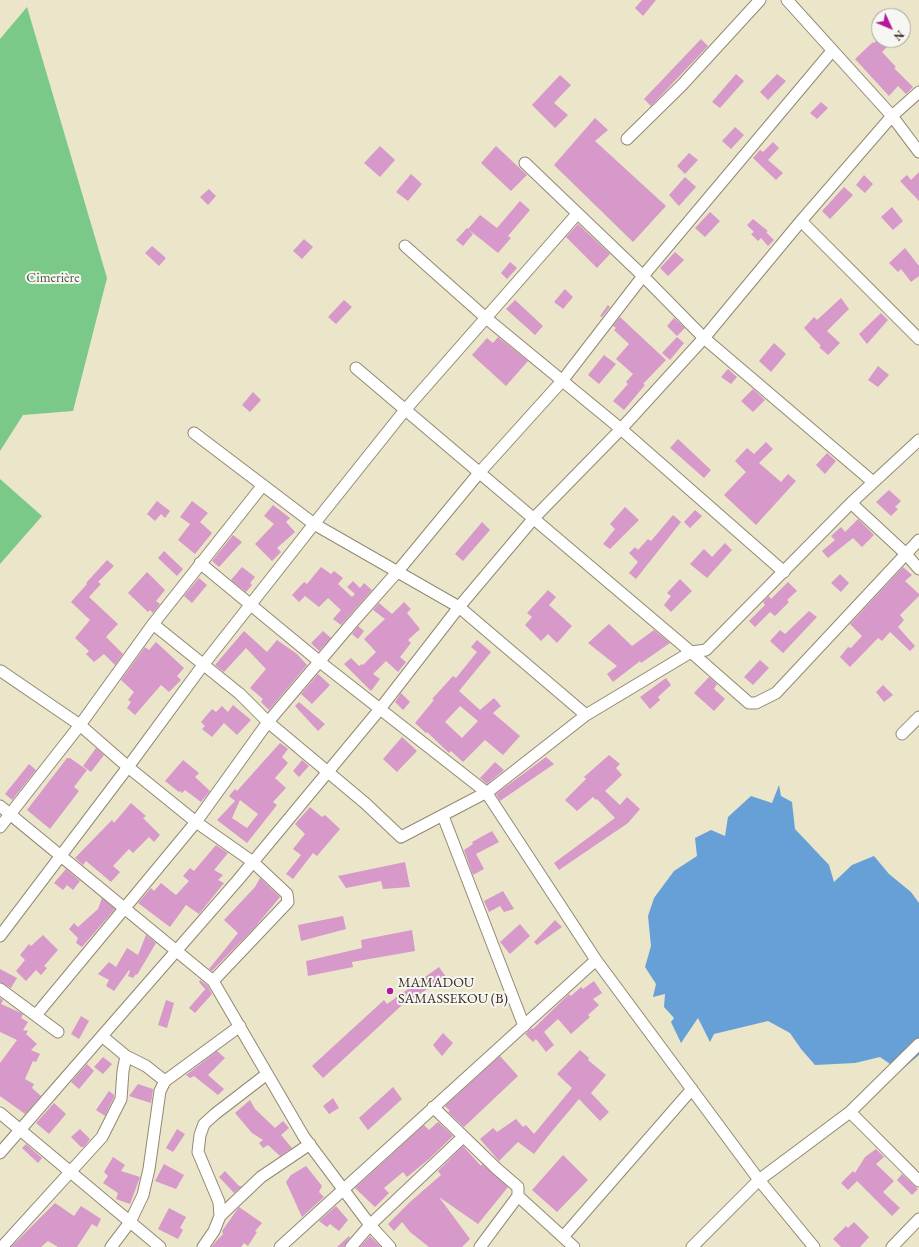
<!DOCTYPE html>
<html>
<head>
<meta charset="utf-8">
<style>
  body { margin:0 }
  #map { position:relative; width:919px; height:1247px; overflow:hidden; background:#ebe5c9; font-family:"EB Garamond",serif }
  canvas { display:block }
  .north { position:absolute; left:871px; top:8px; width:40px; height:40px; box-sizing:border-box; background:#f6f6f2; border:1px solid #aba49d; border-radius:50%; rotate:134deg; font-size:11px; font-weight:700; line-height:16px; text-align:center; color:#3b2a1e }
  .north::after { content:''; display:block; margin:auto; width:14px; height:18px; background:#b5179e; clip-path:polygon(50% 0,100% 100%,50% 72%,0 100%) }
</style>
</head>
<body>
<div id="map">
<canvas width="919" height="1247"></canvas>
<div class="north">N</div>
</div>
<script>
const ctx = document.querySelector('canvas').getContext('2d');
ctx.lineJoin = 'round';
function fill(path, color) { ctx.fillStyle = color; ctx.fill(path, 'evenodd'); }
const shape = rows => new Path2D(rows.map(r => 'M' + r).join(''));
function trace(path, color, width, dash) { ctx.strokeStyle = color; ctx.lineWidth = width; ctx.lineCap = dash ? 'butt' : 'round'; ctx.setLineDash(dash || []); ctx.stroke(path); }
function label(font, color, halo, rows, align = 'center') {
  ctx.font = font + ' "EB Garamond",serif'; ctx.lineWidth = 4; ctx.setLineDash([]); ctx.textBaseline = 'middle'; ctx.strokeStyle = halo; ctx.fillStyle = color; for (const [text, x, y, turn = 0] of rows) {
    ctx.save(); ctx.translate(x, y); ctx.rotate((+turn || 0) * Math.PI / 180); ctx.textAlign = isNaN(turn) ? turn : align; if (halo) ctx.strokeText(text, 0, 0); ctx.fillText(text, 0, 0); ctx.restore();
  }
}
const green = shape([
  [27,7,107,278,73,411,23,415,0,451,0,39],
  [0,479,42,516,0,564]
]);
const water = shape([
  [779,785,781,796,792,802,795,829,829,865,834,882,852,865,874,856,889,874,911,892,919,903,919,1055,900,1071,880,1057,855,1063,815,1065,801,1049,790,1033,768,1021,714,1034,710,1042,698,1018,681,1043,671,1022,674,1018,664,1007,665,994,653,997,656,984,645,967,651,946,648,916,654,898,674,871,697,856,695,838,711,830,725,836,728,817,751,796,772,803]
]);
const building = shape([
  [642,0,656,0,643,16,635,8],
  [701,39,708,46,651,106,644,99],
  [878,40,894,40,882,52,896,67,894,68,913,87,906,94,898,86,889,96,855,59,873,42,874,43],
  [736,74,744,81,720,108,712,102],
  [777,74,786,81,768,100,760,92],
  [560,75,571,85,554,103,568,115,555,128,532,105],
  [821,102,828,108,817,119,810,113],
  [595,118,608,130,595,141,666,206,633,242,554,165],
  [735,127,744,135,731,149,722,141],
  [773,142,779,148,768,160,783,173,776,180,753,158,760,150,763,152],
  [380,146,395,160,380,177,364,163],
  [496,146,527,175,511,191,481,163],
  [689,153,698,160,685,174,677,166],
  [919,172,919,201,900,181,907,175,911,180],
  [411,174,422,184,408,201,396,192],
  [864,175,873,184,865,193,856,185],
  [685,177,696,187,679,206,669,195],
  [844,187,853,195,830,219,822,211],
  [209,189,216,196,208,205,200,197],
  [520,201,530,210,508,236,511,238,498,253,468,229,480,215,497,228],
  [892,207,903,221,893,230,881,217],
  [710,212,720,221,705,237,695,228],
  [753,219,768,231,766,232,774,240,768,246,761,238,758,241,751,234,754,232,747,225],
  [578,224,610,254,597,268,566,237],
  [467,228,473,234,463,246,456,240],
  [304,239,313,247,302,259,293,251],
  [152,246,166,258,159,266,145,253],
  [905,248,919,266,919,276,911,282,901,269,898,272,889,263],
  [675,252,684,260,668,276,660,268],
  [510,262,517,268,507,279,501,273],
  [565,289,573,297,563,309,554,302],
  [841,298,849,309,827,331,840,343,828,355,819,347,821,346,804,328,814,317,817,320],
  [344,300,352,307,336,324,328,317],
  [515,300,543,326,535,335,506,309],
  [608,305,610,307,602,317,600,316],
  [881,313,888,320,867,344,859,334],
  [620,317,666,360,643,384,645,385,624,410,613,401,628,384,626,382,633,374,616,359,629,344,614,330,616,328,613,326],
  [674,318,685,328,677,336,667,326],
  [498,337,528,361,506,386,472,355,487,338,493,343],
  [677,337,684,343,670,360,662,353],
  [774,343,786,354,771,372,759,361],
  [604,355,616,364,599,384,588,375],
  [878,366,889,375,878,387,868,380],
  [728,369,737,377,731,384,721,377],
  [753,389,765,400,753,412,741,401],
  [253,392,261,400,250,412,242,405],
  [678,439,711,470,704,478,670,448],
  [766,442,773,449,759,463,781,482,788,474,796,481,756,525,724,495,746,472,735,461,747,448,754,454],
  [827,453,836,461,825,474,816,465],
  [889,490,901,501,895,507,898,509,891,516,876,502],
  [157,501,170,511,165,518,161,514,155,521,147,514],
  [192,501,208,513,200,522,212,533,195,554,178,540,190,524,180,517],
  [273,505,290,518,286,522,295,532,277,548,281,552,272,561,255,544,274,524,264,516],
  [625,507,639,520,610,549,603,544,615,529,610,524],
  [695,510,702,516,690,528,684,522],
  [673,515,681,522,636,579,629,573,638,562,629,553,635,547,638,550,648,539,651,541],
  [858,519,874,535,862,547,853,538,828,558,822,551,835,540,831,536,841,527,845,532],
  [482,522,490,530,463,561,455,554],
  [233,535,242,542,219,567,212,561],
  [725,543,732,550,707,578,690,564,704,549,712,557],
  [164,551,183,569,177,576,158,558],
  [107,560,114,566,98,582,101,584,89,597,118,624,106,637,123,654,115,665,104,654,94,662,86,654,89,651,75,638,90,620,71,602,87,584,86,583],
  [242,567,255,577,250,583,252,585,246,592,231,580],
  [321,567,331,574,334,571,343,578,338,584,352,597,355,594,347,587,353,581,360,588,364,583,372,590,341,625,333,619,341,610,328,598,319,607,305,596,299,602,292,595,304,582,307,584],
  [903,567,912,575,905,581,919,594,919,596,900,615,904,620,898,627,915,646,910,651,890,632,882,641,878,638,850,667,840,657,848,647,851,648,862,636,850,624],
  [147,572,165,590,156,601,160,604,153,613,150,610,148,612,128,593],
  [840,574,849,583,841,592,831,583],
  [199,578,207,585,192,603,184,596],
  [680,579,692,591,671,612,664,605,671,596,667,593],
  [788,582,797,591,787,600,789,602,775,616,770,612,755,627,749,621,765,605,763,602,769,596,771,599],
  [548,590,556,597,549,605,572,626,557,643,548,634,541,641,525,625,532,617,527,613],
  [404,602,411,609,407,613,420,629,408,640,411,643,400,657,406,662,398,672,386,661,373,674,380,679,371,691,344,664,351,658,359,666,362,664,363,665,376,652,364,639,385,619,373,610,379,603,392,614],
  [809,611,817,617,783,653,770,641,780,630,785,634],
  [609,624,632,646,654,630,670,643,641,663,640,661,613,682,607,674,617,666,588,643],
  [358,626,364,631,358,639,352,634],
  [244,631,267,652,277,640,297,654,307,665,269,710,261,702,263,699,250,688,266,669,246,648,224,672,215,665],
  [323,631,331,638,319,651,311,643],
  [477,640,491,652,459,691,480,710,494,698,501,706,493,713,520,736,503,755,485,740,463,762,451,751,449,753,427,732,426,733,415,723,434,700,432,699,453,676,456,678,477,652,471,647],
  [460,706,478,721,462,738,445,722],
  [156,642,184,668,177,676,181,680,169,692,161,685,135,715,127,708,131,702,128,700,134,692,121,680,145,647,149,650],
  [760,660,769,668,753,685,744,677],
  [318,674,330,685,312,704,301,694],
  [709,677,717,684,714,689,725,699,714,711,694,693],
  [666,678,671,685,658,697,660,700,650,709,640,697],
  [883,685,893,695,884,702,876,692],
  [401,693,410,702,403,710,395,702],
  [299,702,325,724,318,731,295,706],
  [233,705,251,720,237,735,224,723,212,737,202,729,205,726,201,722,212,709,216,712,222,706,228,712],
  [402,737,417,751,397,772,383,759],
  [280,743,288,749,282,757,288,763,275,778,286,788,273,802,277,805,247,843,217,820,235,801,229,796,235,789,237,791],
  [240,800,258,814,247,828,232,818],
  [96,748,104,755,91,772,83,766],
  [609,755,620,764,616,768,622,775,605,791,620,805,627,797,640,809,628,823,559,870,554,863,615,818,597,799,596,800,593,797,577,811,565,800,586,779,584,777],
  [546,757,554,764,500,801,496,794],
  [67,758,70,758,87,770,74,787,79,791,50,829,27,810],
  [183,760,199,773,195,777,210,791,201,802,185,790,182,793,180,791,179,792,165,781],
  [302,760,309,766,299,777,293,771],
  [495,762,504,770,487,784,480,778],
  [29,764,36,770,12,800,5,794],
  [131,803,146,816,143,818,160,835,154,842,149,837,133,853,129,849,113,866,120,872,111,882,86,861,83,865,75,858,112,820,114,823],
  [310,807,322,817,325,815,340,829,317,856,313,853,293,879,286,874,301,855,293,849,305,834,295,824],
  [492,831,499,842,476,854,484,869,473,875,464,850,473,844,472,842],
  [216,845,228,853,214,870,223,875,218,880,224,883,199,914,186,905,170,927,138,903,151,888,154,891,161,883,176,895,189,881,183,876,190,868,194,871],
  [405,862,410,887,383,889,381,881,346,888,338,876],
  [66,869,80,881,73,890,67,885,63,890,54,883],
  [260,878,280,897,255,927,212,971,209,969,238,933,224,920,255,887],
  [503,891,514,909,504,912,500,906,489,912,484,901],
  [102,898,115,909,82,947,76,943,78,938,69,929,74,923,78,927,98,909],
  [343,916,346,929,301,941,298,925],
  [555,920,562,927,537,945,534,942],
  [520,924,530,936,510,954,500,942],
  [412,930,415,951,352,962,353,967,308,976,306,961,362,948,361,940],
  [43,935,58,950,44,966,47,968,41,975,36,970,26,981,16,971,25,960,20,955,29,944,31,946],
  [146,935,156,943,137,975,136,974,133,978,128,976,130,971,129,970,114,991,106,986,109,980,98,974,109,962,116,967,127,948,138,955],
  [439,967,446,977,401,1006,323,1078,312,1066,384,1000,387,1004],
  [0,969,17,978,11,988,0,982],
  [200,980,208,986,205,989,199,982],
  [594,981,602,993,593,999,599,1005,588,1015,590,1017,571,1034,558,1019,544,1032,554,1045,546,1052,536,1039,533,1042,525,1034,532,1028,533,1029,569,994,571,996,581,987,583,989],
  [208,986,212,994,195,1013,189,1008],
  [0,998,3,1000,1,1004,19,1012,23,1014,21,1018,28,1022,23,1030,28,1031,26,1034,37,1044,31,1050,40,1054,36,1062,33,1061,25,1079,34,1084,32,1088,41,1096,25,1114,0,1096,0,1063,17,1040,0,1032],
  [166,1000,174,1003,167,1028,158,1025],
  [81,1016,89,1021,79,1039,71,1034],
  [443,1033,453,1043,442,1056,433,1045],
  [580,1050,589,1058,588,1060,606,1075,591,1093,609,1112,600,1121,579,1099,548,1136,534,1154,518,1142,499,1161,480,1139,493,1128,497,1132,516,1119,523,1127,526,1125,534,1134,572,1088,557,1074],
  [217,1051,225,1058,208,1075,224,1089,218,1095,194,1076,190,1078,186,1075],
  [500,1056,518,1076,464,1127,448,1112,450,1111,445,1106],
  [103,1057,112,1064,103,1074,94,1067],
  [87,1064,94,1071,79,1089,71,1082],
  [138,1084,153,1089,151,1103,129,1096],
  [393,1087,402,1099,368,1130,359,1118],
  [109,1091,114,1095,114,1097,105,1116,96,1110],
  [333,1098,339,1108,329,1114,323,1106],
  [250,1100,255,1109,275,1128,283,1121,289,1128,281,1135,292,1148,280,1156,268,1145,263,1148,259,1143,263,1140,252,1133,235,1113],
  [54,1103,66,1114,49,1134,36,1123],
  [438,1122,453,1136,429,1159,407,1177,403,1172,384,1188,389,1193,375,1207,355,1188,424,1125,429,1130],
  [80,1129,90,1139,84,1147,81,1147,71,1137],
  [177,1129,185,1134,173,1152,166,1148],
  [26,1144,42,1158,38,1163,22,1148],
  [463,1146,481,1166,482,1164,508,1187,478,1224,439,1197,470,1239,462,1247,429,1247,410,1232,402,1222,394,1231,388,1224,410,1202,441,1175,438,1171],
  [876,1149,884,1157,876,1164,894,1181,883,1192,900,1208,892,1216,857,1181,848,1190,841,1183,853,1171,855,1173,865,1157],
  [563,1155,588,1180,557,1212,532,1190],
  [113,1157,125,1165,121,1171,140,1177,130,1204,116,1199,118,1193,103,1183,108,1176,104,1172],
  [164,1164,184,1175,176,1189,155,1181],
  [306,1166,322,1186,319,1192,324,1197,302,1217,286,1182,291,1175],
  [225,1171,239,1186,242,1186,234,1193,219,1177],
  [902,1174,918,1189,912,1195,897,1180],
  [55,1203,74,1216,81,1206,101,1219,97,1227,92,1224,77,1247,58,1247,48,1241,41,1247,11,1247],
  [336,1206,348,1220,339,1231,330,1224,327,1227,319,1221],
  [239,1207,262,1223,255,1231,257,1232,248,1246,244,1243,241,1247,211,1247,223,1234,222,1231],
  [169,1208,186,1217,180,1228,183,1230,178,1239,158,1229],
  [854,1222,869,1237,860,1247,841,1247,833,1239,846,1226,848,1228],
  [349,1236,350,1237,344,1247,337,1247],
  [370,1236,381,1247,360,1247]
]);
const minor = shape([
  [787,0,892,116,919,152],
  [627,139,682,85,760,0],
  [525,163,643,276,704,338,873,482],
  [801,221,919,339],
  [405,246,486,318,621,429,784,572],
  [356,368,691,652,749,703,756,703,776,693,919,540],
  [194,433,314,524,459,607,586,715],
  [851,503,905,553,919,569],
  [200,563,320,662,486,792,596,960,759,1180,814,1247],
  [153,624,240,694,268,722,365,803,401,837,489,791,586,715,691,652,706,650,851,503,919,440],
  [1,671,80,725,128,767,196,822,253,862,287,894,288,902,213,981],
  [902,734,919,717],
  [0,806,213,981,304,1137,370,1225,390,1247],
  [443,816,524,1026],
  [0,827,80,725,153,624,263,485],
  [0,936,128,767,203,665,314,524,405,410,577,214],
  [0,989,58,1032],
  [36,1015,196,822,268,722,352,623,398,571,479,473,562,381,643,276,832,51],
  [103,1037,126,1056,146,1066,165,1081],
  [433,1107,497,1169,518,1187,518,1196,480,1247],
  [850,1112,919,1181],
  [0,1113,160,1247],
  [0,1153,238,880,380,709,459,607,534,518,621,429,704,338,801,221,892,116,919,92],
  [518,1196,574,1247],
  [220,1216,261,1177,310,1144],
  [563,1237,692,1089],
  [2,1247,102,1137,121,1099,123,1071,126,1056],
  [111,1247,130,1222,143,1195,149,1169,160,1091,165,1081,240,1026],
  [203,1247,214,1231,220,1216,219,1202,198,1152,200,1135,204,1124,215,1114,267,1074],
  [280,1247,596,960],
  [351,1247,370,1225,463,1137],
  [692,1247,759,1180,850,1112,919,1044],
  [892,1247,919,1219]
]);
const markers = [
  [390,991,4,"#b5179e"]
];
const parkNames = [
  ["Cimerière",53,278]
];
const poiNames = [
  ["MAMADOU",398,983],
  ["SAMASSEKOU (B)",398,999]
];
fill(green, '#7ac989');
fill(water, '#66a0d6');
fill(building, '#d699ca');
trace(minor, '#938874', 13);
trace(minor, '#fff', 11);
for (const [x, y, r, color] of markers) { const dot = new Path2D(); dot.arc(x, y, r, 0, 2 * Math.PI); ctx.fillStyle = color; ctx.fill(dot); trace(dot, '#f6f6f2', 1.5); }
label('14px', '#4e5a3e', '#f6f6f2', parkNames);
label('14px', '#3b2a1e', '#f6f6f2', poiNames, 'left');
</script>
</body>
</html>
